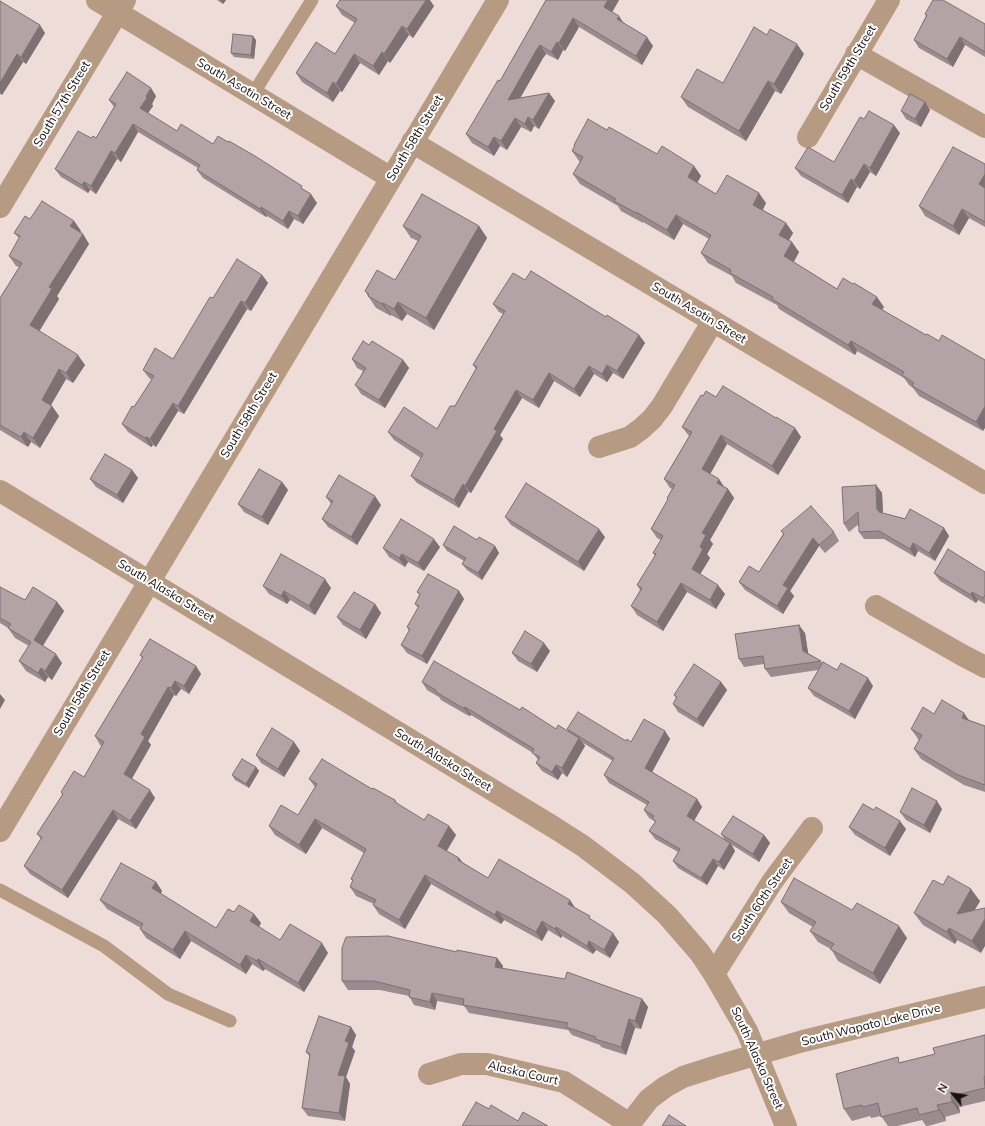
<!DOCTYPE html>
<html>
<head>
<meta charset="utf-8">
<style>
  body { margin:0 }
  #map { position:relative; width:985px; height:1126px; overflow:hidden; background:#eedcd8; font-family:Mulish,sans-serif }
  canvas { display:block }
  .north { position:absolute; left:933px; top:1074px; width:40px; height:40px; -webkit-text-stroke:3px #fff; paint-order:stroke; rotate:300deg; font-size:11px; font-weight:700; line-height:16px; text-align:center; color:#171110 }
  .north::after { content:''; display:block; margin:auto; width:14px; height:18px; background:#171110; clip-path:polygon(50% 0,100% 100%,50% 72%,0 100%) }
</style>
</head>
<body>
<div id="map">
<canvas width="985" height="1126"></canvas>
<div class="north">N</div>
</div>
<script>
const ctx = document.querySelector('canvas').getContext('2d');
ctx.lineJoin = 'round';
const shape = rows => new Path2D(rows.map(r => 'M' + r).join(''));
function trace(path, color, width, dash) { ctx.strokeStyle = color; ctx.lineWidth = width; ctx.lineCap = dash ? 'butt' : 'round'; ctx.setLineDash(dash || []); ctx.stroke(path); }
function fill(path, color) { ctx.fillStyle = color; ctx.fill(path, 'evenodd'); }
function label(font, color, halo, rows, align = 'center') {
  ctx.font = font + ' Mulish,sans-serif'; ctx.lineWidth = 4; ctx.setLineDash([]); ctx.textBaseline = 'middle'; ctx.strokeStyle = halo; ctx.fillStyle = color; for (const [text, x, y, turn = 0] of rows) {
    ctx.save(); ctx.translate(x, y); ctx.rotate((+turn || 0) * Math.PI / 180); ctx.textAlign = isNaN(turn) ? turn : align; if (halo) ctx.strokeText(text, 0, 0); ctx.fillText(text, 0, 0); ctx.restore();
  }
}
const service = shape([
  [253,94,312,0],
  [0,890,104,946,168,994,230,1021]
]);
const minor = shape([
  [97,0,391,178],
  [856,54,985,127],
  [808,137,889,0],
  [412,142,985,483],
  [0,207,125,0],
  [599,447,630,437,641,429,652,419,662,406,713,321],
  [876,606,962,655,985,667],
  [0,831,498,0],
  [714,974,772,882,812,828],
  [429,1074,461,1064,487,1064,564,1082,630,1124],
  [628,1126,649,1099,665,1087,683,1077,714,1067,803,1041,985,997]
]);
const tertiary = shape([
  [0,491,555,828,583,846,632,883,667,915,700,953,714,974,747,1031,786,1126]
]);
const wall = shape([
  [217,0,226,0,223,4],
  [546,0,619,0,612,12,624,24,653,46,642,65,579,27,565,51,563,50,558,60,546,54,543,58,520,98,549,93,555,101,539,129,534,126,531,132,521,127,507,150,500,146,494,156,472,143,466,134,500,81],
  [0,1,45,33,26,64,23,62,2,95,0,94],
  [336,6,434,6,413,38,409,35,390,63,388,61,379,75,360,63,342,92,340,91,333,102,302,82,296,73,335,54,355,23,342,15],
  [925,14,985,24,985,57,965,45,953,67,919,48,914,40,926,16],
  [256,40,254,59,234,57,231,53],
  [804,54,781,94,775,91,746,141,688,107,681,97,723,83],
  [156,96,152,104,153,106,148,113,177,131,213,144,304,190,317,203,303,224,294,219,288,229,267,216,266,217,203,178,197,170,198,168,138,132,121,162,117,159,96,194,90,190,88,193,61,177,55,169,91,138,96,138,114,107,109,100],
  [925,102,930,110,921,127,906,119,901,111],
  [864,119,900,133,876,176,870,172,860,189,857,187,848,203,801,176,795,168,834,162],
  [607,130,657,154,694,166,701,176,697,183,716,194,766,203,763,210,786,223,793,233,789,240,799,252,794,262,837,289,884,307,882,310,926,335,983,431,919,396,913,388,909,385,904,378,857,351,855,355,779,309,777,305,736,283,732,276,708,263,701,253,709,239,683,224,674,240,643,222,643,223,621,211,618,206,580,184,573,174,580,162,579,161,572,151,575,146,574,145],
  [985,164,985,227,969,218,959,235,925,216,919,206],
  [30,219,74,221,81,231,80,232,83,234,89,244,57,296,59,299,39,331,85,365,73,383,66,379,51,405,59,416,40,448,31,442,28,447,0,430,0,298,19,267,16,266,9,256,19,238,14,233],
  [403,226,479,226,487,238,434,330,407,314,402,321,391,315,391,316,376,308,368,296,365,291,395,280,418,241,411,238],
  [262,275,268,283,251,311,247,309,184,414,178,411,156,447,153,445,151,447,128,432,122,424,152,380,149,378,143,370,173,359,213,298],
  [525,280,606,317,639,335,645,343,623,379,613,373,607,382,594,374,580,397,554,381,539,408,522,398,500,435,503,439,471,493,468,492,459,508,417,483,411,476,421,458,394,440,388,432,437,429,455,406,476,369,473,365,503,314,499,312,493,304],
  [369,345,403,360,409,368,385,408,361,394,356,386,363,371,357,368,352,359],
  [703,396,716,397,776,418,795,428,801,437,778,475,727,444,710,474,724,487,728,489,734,498,710,540,713,544,707,554,710,558,700,574,725,594,716,609,687,592,663,631,637,615,631,606,640,590,637,585,655,556,653,553,661,540,657,538,651,529,668,500,667,498,672,489,670,488,664,479,689,436,682,427],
  [132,470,138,478,123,503,96,487,90,479],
  [282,482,288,490,268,525,244,512,238,504],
  [876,485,882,493,883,513,944,528,949,536,935,561,918,551,915,557,884,539,864,539,859,532,859,524,849,532,844,524],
  [326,497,381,505,357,545,328,527,322,519,331,504],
  [505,517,605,537,584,571,511,525],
  [781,531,834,532,839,541,825,553,819,546,790,591,794,596,783,614,745,590,739,582,759,572,783,534],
  [477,540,495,546,499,553,482,580,467,570,462,564,464,561,447,551,443,545],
  [440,547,424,571,408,562,405,567,389,557,383,548],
  [985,572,985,604,978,600,976,603,940,581,934,573],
  [263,586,331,588,315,615,290,600,287,604,269,594],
  [0,587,25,600,57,602,64,611,43,646,62,663,52,680,48,677,45,682,26,671,19,661,29,646,15,638,8,628,0,623],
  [459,591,464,599,427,664,407,653,401,645,409,631,407,627,418,608,415,604,420,596,417,592],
  [375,604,381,613,366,639,343,625,337,617],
  [805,633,808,653,821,661,822,663,873,686,855,719,814,696,808,688,818,670,771,677,765,669,764,664,744,667,739,659],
  [550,651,537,672,518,661,512,653],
  [140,655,196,666,201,674,189,694,181,689,176,696,174,695,148,741,151,745,132,778,155,798,136,829,118,819,68,898,30,874,24,866,41,839,37,834,62,795,61,792,84,777,102,746,100,745,95,736,142,658],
  [422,682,520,710,556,729,569,732,567,729,631,742,665,731,670,739,652,772,697,799,702,807,694,821,725,840,721,834,764,835,770,843,759,862,732,845,735,851,724,870,718,866,707,885,678,868,673,861,678,852,655,839,649,831,655,822,653,820,649,818,644,810,647,805,609,783,604,775,613,761,583,743,585,746,567,777,562,773,558,780,542,771,536,763,538,760,533,753,471,715,470,716,467,715,441,700,439,697,427,690],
  [721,682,727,690,703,727,678,712,673,704,676,698,674,695],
  [934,714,969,720,985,726,985,792,964,785,921,759,914,749,919,740,918,739,911,729],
  [294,742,300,751,284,777,261,763,256,755],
  [256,767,259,771,249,788,235,780,232,775],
  [309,779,372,789,395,800,398,804,424,820,449,826,456,835,447,851,459,858,463,863,488,878,575,908,593,921,619,942,610,958,596,950,593,954,562,936,561,938,548,930,542,941,504,920,501,924,431,884,405,929,379,914,373,905,374,904,356,896,350,887,353,881,351,879,364,853,322,828,306,854,275,835,269,826,298,815,315,787],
  [942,809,930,833,906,820,900,812],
  [849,827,906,829,890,856,855,835],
  [156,882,162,891,161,894,216,928,234,912,254,914,261,923,259,927,280,940,328,953,304,992,265,969,263,971,252,964,246,974,191,941,180,959,146,938,140,929,141,928,107,909,100,900],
  [943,885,980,901,974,911,981,953,957,940,955,944,923,925,914,913],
  [781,902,907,938,880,984,838,961,831,949,818,942,810,931,813,927,789,913],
  [457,952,497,958,503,966,502,968,642,999,648,1007,641,1029,635,1028,626,1055,601,1047,600,1045,572,1035,568,1030,469,1013,464,1006,437,1001,435,1010,414,1005,409,996,380,990,348,990,342,981],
  [351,1027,356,1035,352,1047,355,1051,346,1077,350,1084,345,1121,308,1116,302,1108,310,1057,306,1052],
  [985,1035,985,1101,959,1107,960,1113,945,1117,946,1121,928,1126,926,1126,922,1120,897,1126,888,1126,881,1116,871,1118,870,1116,852,1121,844,1109,901,1062,935,1054]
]);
const shadedWall = shape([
  [220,0,226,0,223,4],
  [426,0,430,0,434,6,413,38,407,29],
  [608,0,619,0,610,16,604,7],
  [619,16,625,25,617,19],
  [573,18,579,27,565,51,559,43],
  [40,25,45,33,26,64,21,57],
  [402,26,409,35,390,63,384,54],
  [253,36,256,40,254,59,251,55],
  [647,37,653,46,642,65,636,56],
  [960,37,965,45,953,67,947,59],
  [557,42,563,50,558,60,551,52],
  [797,44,804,54,781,94,774,84],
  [540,45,546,54,543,58,514,109,508,100,537,49],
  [382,52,388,61,379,75,373,66],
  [17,54,23,62,2,95,0,92,0,83],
  [354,54,360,63,342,92,336,84],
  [768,81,775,91,746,141,739,131],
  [333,82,340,91,333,102,327,93],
  [151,88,156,96,152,104,153,106,146,116,140,108,146,96],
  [549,93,555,101,539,129,533,120],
  [925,102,930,110,921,127,915,119],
  [528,117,534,126,531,132,525,124],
  [515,118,521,127,507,150,501,141],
  [133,124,138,132,121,162,115,153],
  [894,125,900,133,876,176,870,168],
  [494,137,500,146,494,156,488,147],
  [111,151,117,159,96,194,91,186],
  [864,164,870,172,860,189,854,181],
  [694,166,701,176,695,187,688,177],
  [985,174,985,193,979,184],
  [851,179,857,187,848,203,842,195],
  [84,182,90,190,88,193,82,185],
  [759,193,766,203,760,214,753,205],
  [311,194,317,203,303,224,298,216],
  [261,207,267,216,266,217,260,209],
  [962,209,969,218,959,235,953,226],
  [289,211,294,219,288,229,283,221],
  [676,215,683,224,674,240,667,230],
  [74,221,81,231,77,236,70,226],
  [786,223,793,233,786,245,779,235],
  [479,226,487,238,434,330,426,318],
  [83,234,89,244,57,296,59,299,37,335,30,325,49,287],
  [792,242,799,252,791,266,784,256],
  [262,275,268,283,251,311,245,303],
  [877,297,884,307,879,314,872,304],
  [241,301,247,309,184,414,178,406],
  [398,302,407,314,402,321,394,309],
  [383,303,391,315,391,316,382,304],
  [639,335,645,343,623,379,617,371],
  [851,341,857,351,855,355,848,345],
  [78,355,85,365,73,383,66,373],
  [403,360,409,368,385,408,379,400],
  [607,365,613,373,607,382,602,374],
  [589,366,594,374,580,397,574,389],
  [59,369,66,379,48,410,42,400],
  [549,373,554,381,539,408,533,400],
  [516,390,522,398,500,435,503,439,471,493,465,486,494,429],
  [173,403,178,411,156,447,150,439],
  [52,406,59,416,40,448,33,438],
  [985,406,985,428,983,431,976,422],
  [795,428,801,437,778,475,772,466],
  [24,432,31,442,28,447,21,437],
  [721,435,727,444,708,478,702,469],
  [147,437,153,445,151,447,145,438],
  [132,470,138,478,123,503,117,495],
  [719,479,725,488,717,483],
  [282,482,288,490,268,525,262,517],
  [463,484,468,492,459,508,454,500],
  [876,485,882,493,883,515,885,520,877,510],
  [728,489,734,498,710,540,713,544,707,554,710,558,698,578,692,569,700,547,702,533],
  [375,496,381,505,357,545,351,537],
  [944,528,949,536,935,561,929,553],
  [599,529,605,537,584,571,578,562],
  [813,538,819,546,790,591,794,596,783,614,777,606,783,585],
  [434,539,440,547,424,571,418,563],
  [913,543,918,551,915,557,910,549],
  [495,546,499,553,482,580,478,573],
  [402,554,408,562,405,567,399,558],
  [325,579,331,588,315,615,309,606],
  [681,583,687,592,663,631,657,622],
  [718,585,725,594,716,609,710,600],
  [284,591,290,600,287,604,281,596],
  [459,591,464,599,427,664,422,656],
  [972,592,978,600,976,603,971,595],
  [57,602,64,611,40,650,34,640],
  [375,604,381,613,366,639,360,630],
  [799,625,805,633,809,659,803,651],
  [544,643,550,651,537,672,531,664],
  [56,654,62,663,52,680,45,671],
  [196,666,201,674,189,694,184,686],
  [41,668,48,677,45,682,38,673],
  [868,678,873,686,855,719,849,711],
  [175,681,181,689,176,696,171,688],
  [721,682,727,690,703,727,697,719],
  [168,687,174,695,148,741,151,745,130,782,124,774,141,734],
  [0,694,5,700,0,709],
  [465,707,471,715,470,716,464,708],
  [964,713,971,723,962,718],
  [665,731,670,739,650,776,645,768],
  [579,738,585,746,567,777,562,768],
  [294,742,300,751,284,777,278,769],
  [556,765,562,773,558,780,552,772],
  [256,767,259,771,249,788,246,784],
  [150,790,155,798,136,829,130,821],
  [697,799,702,807,692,824,687,816],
  [937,801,942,809,930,833,924,825],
  [113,810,118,819,68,898,62,890],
  [315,819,322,828,306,854,299,845],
  [900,821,906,829,890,856,885,848],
  [449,826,456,835,444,855,438,846],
  [764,835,770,843,759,862,753,854],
  [730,843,735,851,724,870,719,862],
  [459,858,465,866,458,860],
  [713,859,718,866,707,885,701,878],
  [425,875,431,884,405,929,399,920],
  [156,882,162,891,158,898,152,888],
  [971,889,980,901,965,926,957,914],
  [570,900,576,909,568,904],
  [497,911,504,920,501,924,495,915],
  [254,914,261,923,256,931,250,921],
  [985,919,985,946,981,953,972,941],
  [542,921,548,930,542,941,536,932],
  [899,926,907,938,880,984,873,973],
  [556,927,562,936,561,938,555,929],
  [949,928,957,940,955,944,947,932],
  [185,931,191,941,180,959,173,950],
  [613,933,619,942,610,958,604,950],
  [589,941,596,950,593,954,587,946],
  [322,943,328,953,304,992,298,983],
  [246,955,252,964,246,974,240,965],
  [497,958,503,966,501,975,495,967],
  [258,959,265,969,263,971,257,961],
  [432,993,437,1001,435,1010,430,1002],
  [642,999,648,1007,641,1029,635,1021],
  [629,1019,635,1028,626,1055,621,1047],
  [351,1027,356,1035,352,1047,355,1051,346,1077,350,1084,345,1121,339,1113,338,1075,345,1041],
  [951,1096,959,1107,960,1113,952,1102],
  [937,1105,945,1117,946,1121,939,1110]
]);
const building = shape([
  [340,0,426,0,407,29,402,26,384,54,382,52,373,66,354,54,336,84,333,82,327,93,296,73,316,42,335,54,357,19,336,6,340,0],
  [546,0,608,0,604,7,619,16,617,19,647,37,636,56,573,18,559,43,557,42,551,52,540,45,537,49,508,100,549,93,533,120,528,117,525,124,515,118,501,141,494,137,488,147,466,134,498,80,500,81,546,0],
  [933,0,943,0,985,24,985,52,960,37,947,59,914,40,927,15,925,14,933,0],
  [0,1,40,25,21,57,17,54,0,83,0,1],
  [754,27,767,35,770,29,797,44,774,84,768,81,739,131,681,97,697,69,723,83,754,27],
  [233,34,253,36,251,55,231,53,233,34],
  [127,72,151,88,146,96,147,98,140,108,177,131,181,124,213,144,218,136,228,142,229,141,255,156,302,186,301,188,311,194,298,216,289,211,283,221,261,207,260,209,197,170,200,165,133,124,115,153,111,151,91,186,84,182,82,185,55,169,78,131,91,138,93,136,96,138,116,104,109,100,127,72],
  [910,94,925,102,915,119,901,111,910,94],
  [869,111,894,125,870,168,864,164,854,181,851,179,842,195,795,168,808,147,834,162,860,117,864,119,869,111],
  [588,119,607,130,609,127,657,154,662,146,694,166,688,177,716,194,727,175,759,193,753,205,786,223,779,235,792,242,784,256,837,289,843,278,853,284,854,283,877,297,872,304,926,335,927,334,939,341,942,335,985,360,985,406,976,422,912,386,914,383,902,375,904,372,851,341,848,345,772,299,773,297,730,273,731,270,701,253,711,235,676,215,667,230,636,212,636,213,614,201,616,199,573,174,583,157,572,151,575,145,574,145,588,119],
  [953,147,985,164,985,174,979,184,985,188,985,222,962,209,953,226,919,206,953,147],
  [422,194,479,226,426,318,398,302,394,309,383,303,382,304,368,296,369,294,365,291,377,270,395,280,403,267,421,236,403,226,422,194],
  [42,201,74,221,70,226,83,234,49,287,52,289,30,325,78,355,66,373,59,369,42,400,52,406,33,438,24,432,21,437,0,425,0,298,22,263,9,256,20,236,14,233,25,216,30,219,42,201],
  [237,259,262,275,245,303,241,301,178,406,173,403,150,439,147,437,145,438,122,424,132,406,134,407,154,376,143,370,155,348,173,359,210,297,213,298,237,259],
  [531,271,606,317,607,315,639,335,617,371,607,365,602,374,589,366,574,389,549,373,533,400,516,390,494,429,497,431,465,486,463,484,454,500,411,476,423,454,388,432,404,407,437,429,450,406,455,406,477,367,473,365,505,311,493,304,513,273,525,280,531,271],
  [363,341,369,345,372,341,403,360,379,400,356,386,355,385,366,368,352,359,363,341],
  [723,386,776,418,776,417,795,428,772,466,721,435,702,469,719,479,717,483,728,489,702,533,706,535,700,547,703,549,692,569,718,585,710,600,681,583,657,622,631,606,642,588,637,585,656,554,653,553,663,536,651,529,668,499,667,498,675,485,664,479,692,432,682,427,701,395,703,396,706,391,716,397,723,386],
  [105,454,132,470,117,495,90,479,105,454],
  [259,469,282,482,262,517,238,504,259,469],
  [339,475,375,496,351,537,322,519,333,501,326,497,339,475],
  [526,483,599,529,578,562,505,517,526,483],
  [876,485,877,510,879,510,879,512,905,519,910,509,944,528,929,553,913,543,910,549,879,531,859,532,858,512,844,524,842,487,876,485],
  [811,506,834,532,819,545,813,538,783,585,788,588,777,606,739,582,749,566,759,572,784,534,781,531,811,506],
  [401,519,434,539,418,563,402,554,399,558,383,548,401,519],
  [454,526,477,540,479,537,495,546,478,573,462,564,466,558,443,545,454,526],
  [948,549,985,572,985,595,983,598,972,592,971,595,934,573,948,549],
  [281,554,325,579,309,606,284,591,281,596,263,586,281,554],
  [428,574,459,591,422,656,401,645,410,629,407,627,419,606,415,604,420,594,417,592,428,574],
  [0,587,25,600,33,587,57,602,34,640,56,654,45,671,41,668,38,673,19,661,31,642,8,628,11,624,0,618,0,587],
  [354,592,375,604,360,630,337,617,354,592],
  [799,625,803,651,821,661,765,669,763,656,739,659,735,634,799,625],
  [525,631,544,643,531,664,512,653,525,631],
  [150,639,196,666,184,686,175,681,171,688,168,687,141,734,145,737,124,774,150,790,130,821,113,810,62,890,24,866,42,837,37,834,63,794,61,792,74,771,84,777,104,742,95,736,143,657,140,655,150,639],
  [434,661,520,710,522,707,556,729,558,725,579,738,562,768,556,765,552,772,536,763,540,757,532,753,534,749,465,707,464,708,461,707,436,692,436,690,422,682,434,661],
  [823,662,837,670,841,663,868,678,849,711,808,688,823,662],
  [694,664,721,682,697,719,673,704,677,697,674,695,694,664],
  [942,700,964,713,962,718,985,726,985,785,958,775,914,749,922,735,911,729,923,707,934,714,942,700],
  [578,712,626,741,627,739,631,742,644,719,665,731,645,768,697,799,687,816,730,843,719,862,713,859,701,878,673,861,680,849,649,831,656,821,652,819,654,816,644,810,649,802,604,775,614,758,567,729,578,712],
  [272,728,294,742,278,769,256,755,272,728],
  [242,759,256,767,246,784,232,775,242,759],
  [322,759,372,789,373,788,395,800,395,802,424,820,428,814,449,826,438,846,459,858,458,860,488,878,499,859,570,900,568,904,590,916,589,918,613,933,604,950,589,941,587,946,556,927,555,929,542,921,536,932,497,911,495,915,425,875,399,920,373,905,376,900,350,887,353,880,351,879,366,849,315,819,299,845,269,826,281,805,298,815,317,784,309,779,322,759],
  [912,788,937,801,924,825,900,812,912,788],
  [863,804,874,810,876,807,900,821,885,848,849,827,863,804],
  [733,816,764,835,753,854,721,834,733,816],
  [121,863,156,882,152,888,216,928,228,909,234,912,239,905,254,914,250,921,280,940,290,924,322,943,298,983,258,959,257,961,246,955,240,965,185,931,173,950,140,929,143,924,100,900,121,863],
  [948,876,971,889,957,914,985,908,985,919,972,941,949,928,947,932,914,913,933,880,943,885,948,876],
  [794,878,852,910,857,903,899,926,873,973,830,949,834,944,810,931,816,922,781,902,794,878],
  [388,936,457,952,457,950,497,958,495,967,565,979,567,972,642,999,635,1021,629,1019,621,1047,595,1039,596,1037,566,1027,568,1023,463,1005,464,999,432,993,430,1002,409,997,410,990,374,981,342,981,342,948,346,937,388,936],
  [319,1016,351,1027,345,1041,349,1043,338,1075,345,1076,339,1113,302,1108,310,1054,306,1052,319,1016],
  [985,1035,985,1076,984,1077,985,1088,951,1096,952,1102,937,1105,939,1110,919,1115,917,1108,881,1117,878,1103,863,1107,862,1105,844,1109,836,1074,898,1057,899,1063,935,1054,933,1048,985,1035],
  [476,1102,489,1109,491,1105,518,1121,523,1112,548,1126,462,1126,476,1102],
  [669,1115,686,1126,662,1126,669,1115]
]);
const streetNames = [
  ["South 59th Street",848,68,-59],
  ["South Asotin Street",244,89,31],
  ["South 57th Street",62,104,-59],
  ["South 58th Street",415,138,-59],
  ["South Asotin Street",699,313,31],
  ["South 58th Street",249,415,-59],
  ["South Alaska Street",166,591,31],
  ["South 58th Street",82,693,-59],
  ["South Alaska Street",443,760,31],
  ["South 60th Street",762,900,-56],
  ["South Wapato Lake Drive",871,1025,-14],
  ["South Alaska Street",757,1058,66],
  ["Alaska Court",523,1073,13]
];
trace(service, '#b69a81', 13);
trace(minor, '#b69a81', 22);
trace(tertiary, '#b69a81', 22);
fill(wall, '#9a8b8f');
fill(shadedWall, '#7d7174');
fill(building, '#b3a2a6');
trace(building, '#7d7174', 1);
label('12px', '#171110', '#fff', streetNames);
</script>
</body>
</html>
